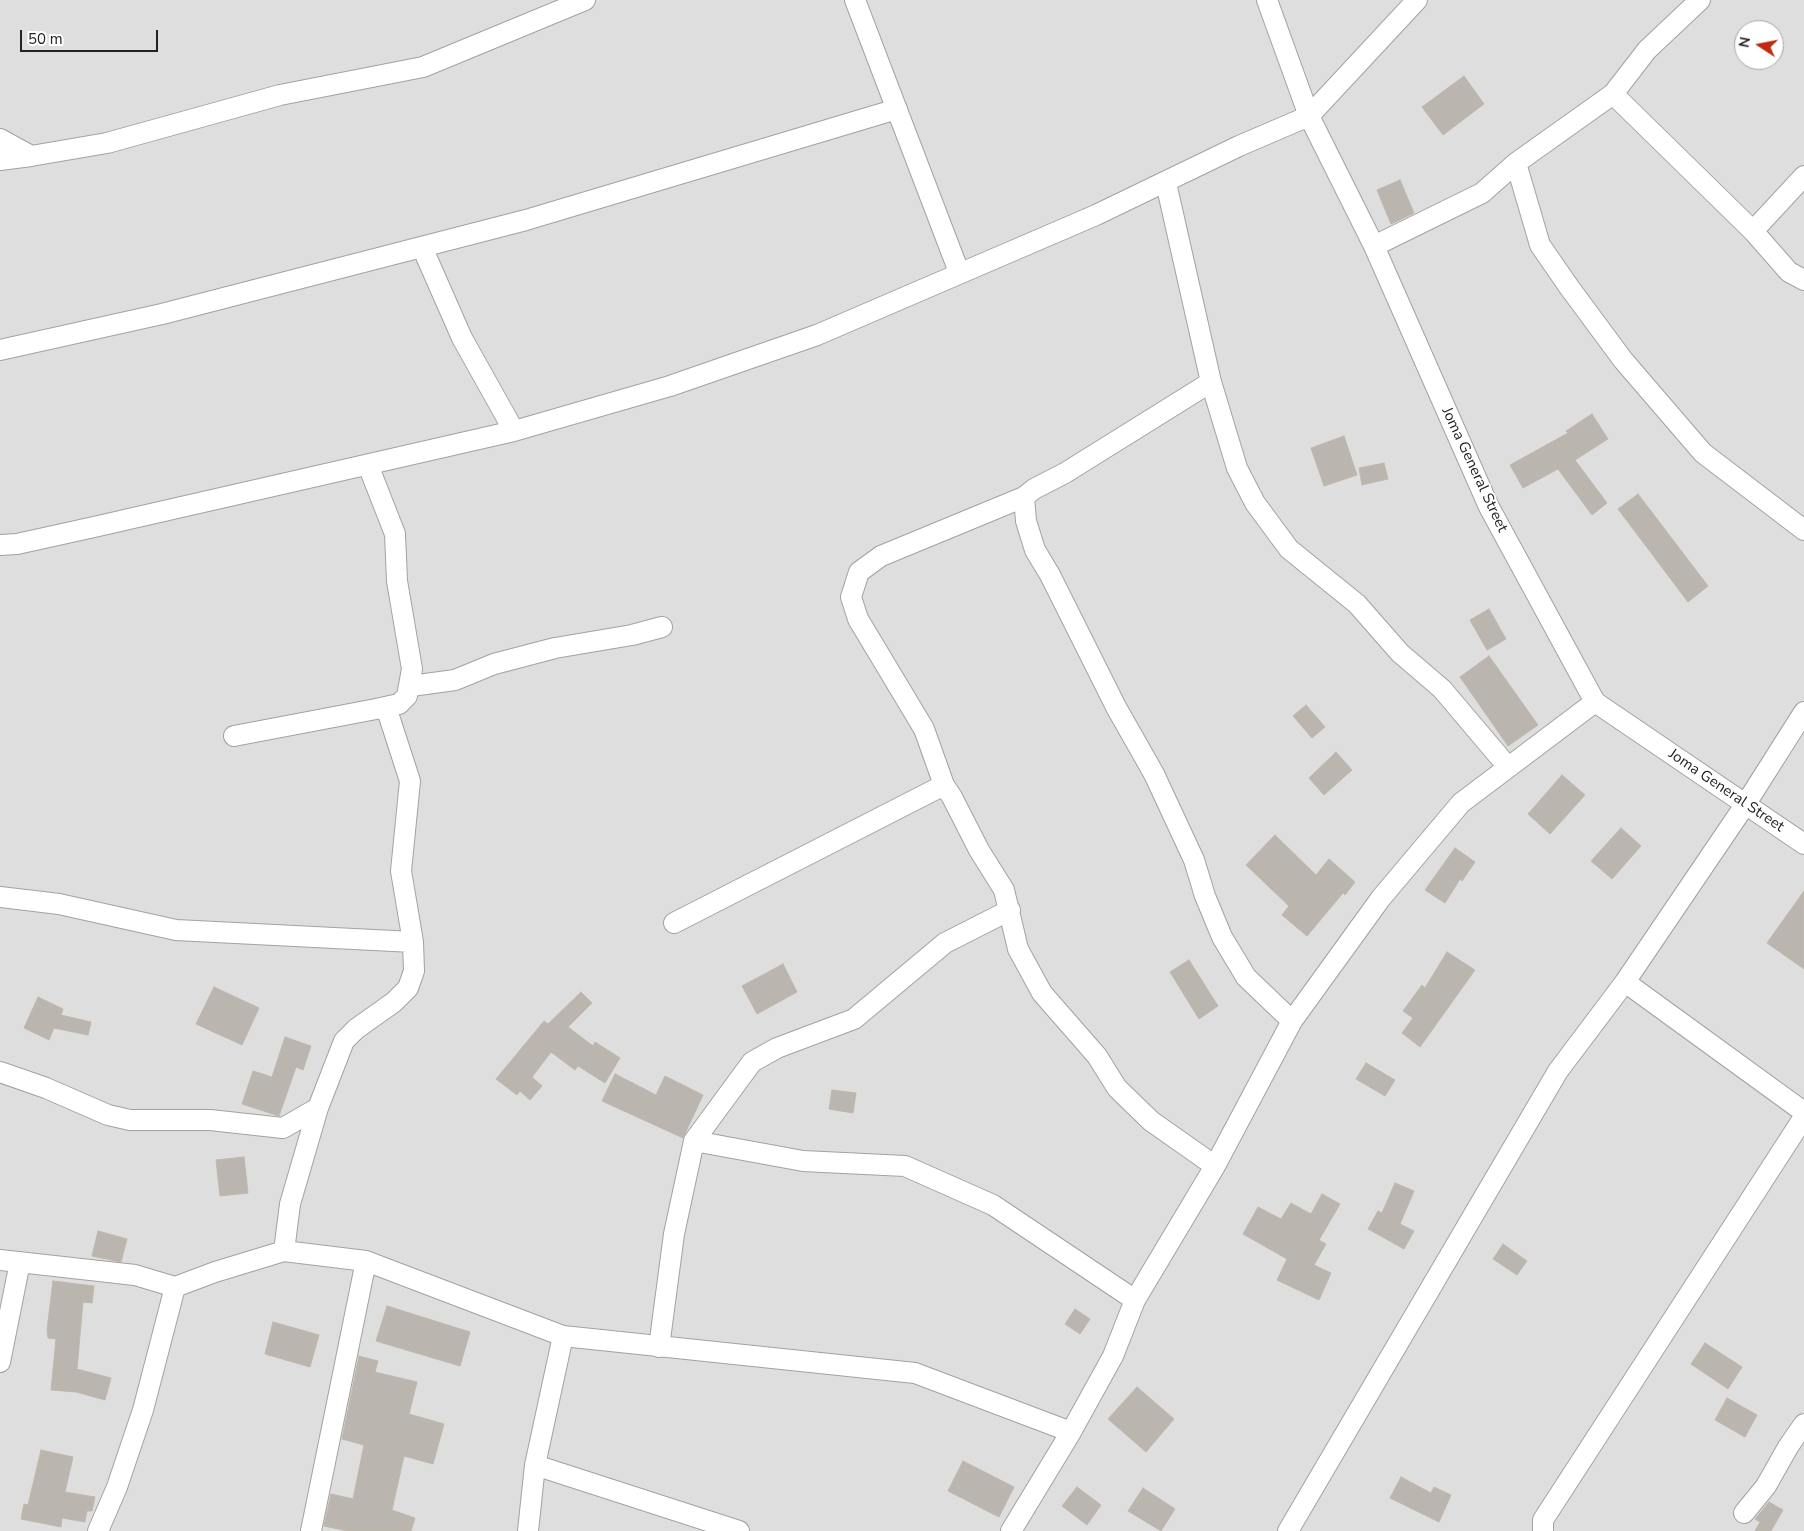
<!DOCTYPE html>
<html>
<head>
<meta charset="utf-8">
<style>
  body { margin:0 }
  #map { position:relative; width:1804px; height:1531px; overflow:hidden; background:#f0efe8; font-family:"Nunito Sans",sans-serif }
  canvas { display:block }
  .north { position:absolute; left:1734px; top:20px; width:50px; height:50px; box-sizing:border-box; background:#fff; border:1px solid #a6a6a6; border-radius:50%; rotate:281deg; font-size:14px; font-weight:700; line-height:20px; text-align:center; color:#212121 }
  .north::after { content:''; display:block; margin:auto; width:18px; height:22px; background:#c02a12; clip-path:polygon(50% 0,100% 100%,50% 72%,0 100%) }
  .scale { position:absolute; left:20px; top:30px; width:138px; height:22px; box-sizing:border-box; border:2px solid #212121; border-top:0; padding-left:6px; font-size:15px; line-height:18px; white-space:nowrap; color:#212121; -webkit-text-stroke:4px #fff; paint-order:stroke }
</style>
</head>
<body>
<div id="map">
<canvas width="1804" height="1531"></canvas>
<div class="north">N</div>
<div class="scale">50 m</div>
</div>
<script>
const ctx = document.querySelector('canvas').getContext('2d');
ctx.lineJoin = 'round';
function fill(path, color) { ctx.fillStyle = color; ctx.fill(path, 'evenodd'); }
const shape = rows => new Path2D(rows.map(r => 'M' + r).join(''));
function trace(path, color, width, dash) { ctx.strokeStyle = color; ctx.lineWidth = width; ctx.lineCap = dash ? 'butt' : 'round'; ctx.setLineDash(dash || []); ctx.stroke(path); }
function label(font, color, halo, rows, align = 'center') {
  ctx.font = font + ' "Nunito Sans",sans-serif'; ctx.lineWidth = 4; ctx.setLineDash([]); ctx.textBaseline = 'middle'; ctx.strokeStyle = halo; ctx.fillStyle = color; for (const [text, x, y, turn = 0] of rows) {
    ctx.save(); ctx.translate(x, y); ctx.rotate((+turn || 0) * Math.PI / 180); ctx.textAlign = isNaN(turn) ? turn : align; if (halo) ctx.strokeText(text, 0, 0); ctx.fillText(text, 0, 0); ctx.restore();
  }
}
const residential = shape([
  [0,0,1804,0,1804,1531,0,1531],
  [1744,30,1774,30,1774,60,1744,60]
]);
const building = shape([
  [1464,76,1484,104,1443,135,1422,107,1464,76],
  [1400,180,1414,213,1391,224,1377,190,1400,180],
  [1592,414,1608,439,1575,460,1607,503,1592,515,1558,469,1523,488,1510,465,1568,433,1566,431,1592,414],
  [1344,436,1357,475,1324,486,1311,448,1344,436],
  [1384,463,1388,479,1362,485,1359,468,1384,463],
  [1638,494,1708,586,1688,602,1618,509,1638,494],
  [1489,609,1506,639,1487,650,1470,620,1489,609],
  [1489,656,1538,725,1508,746,1460,677,1489,656],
  [1306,705,1325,727,1312,738,1293,716,1306,705],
  [1336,752,1352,770,1324,795,1309,778,1336,752],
  [1562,775,1585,795,1550,834,1528,814,1562,775],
  [1621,828,1641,846,1612,879,1591,861,1621,828],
  [1275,835,1316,875,1329,859,1355,882,1345,895,1343,893,1307,936,1282,915,1289,906,1246,865,1275,835],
  [1455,848,1475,862,1462,881,1460,879,1445,903,1425,890,1455,848],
  [1804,891,1804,969,1767,943,1804,891],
  [1447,952,1475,970,1420,1047,1402,1033,1413,1018,1403,1011,1422,985,1425,988,1447,952],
  [1189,960,1218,1006,1199,1019,1170,972,1189,960],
  [783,964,797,992,757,1014,742,986,783,964],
  [214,987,259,1008,242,1045,196,1024,214,987],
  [581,992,592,1003,568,1027,593,1046,595,1042,620,1058,605,1083,578,1066,575,1070,551,1052,532,1077,542,1086,530,1100,520,1091,517,1095,496,1079,544,1021,548,1024,581,992],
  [38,997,63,1009,61,1015,91,1022,88,1035,54,1028,49,1040,24,1028,38,997],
  [285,1037,311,1046,303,1070,296,1067,279,1116,242,1104,253,1071,272,1077,285,1037],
  [1366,1063,1395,1080,1385,1096,1356,1079,1366,1063],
  [615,1074,656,1095,665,1076,703,1095,683,1138,602,1101,615,1074],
  [832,1090,856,1093,853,1113,829,1109,832,1090],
  [244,1157,248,1193,220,1196,216,1160,244,1157],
  [1395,1183,1414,1191,1400,1224,1414,1231,1404,1249,1368,1229,1378,1211,1382,1213,1395,1183],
  [1322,1194,1340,1204,1319,1240,1326,1244,1314,1265,1331,1273,1319,1300,1277,1280,1287,1259,1243,1234,1258,1207,1281,1219,1291,1203,1311,1214,1322,1194],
  [98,1231,127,1239,121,1262,92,1256,98,1231],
  [1503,1244,1527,1261,1517,1275,1493,1259,1503,1244],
  [53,1281,94,1286,92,1303,83,1302,77,1369,111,1378,105,1400,76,1392,51,1390,56,1339,48,1338,47,1330,53,1281],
  [387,1306,470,1332,460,1366,376,1341,387,1306],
  [1075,1309,1090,1319,1080,1334,1065,1324,1075,1309],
  [273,1322,319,1335,310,1367,265,1354,273,1322],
  [1705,1343,1742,1367,1728,1389,1691,1364,1705,1343],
  [359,1356,378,1361,375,1372,417,1382,409,1414,444,1424,433,1464,404,1456,392,1510,415,1518,411,1531,348,1531,324,1526,331,1494,353,1499,364,1445,342,1439,359,1356],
  [1137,1387,1174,1419,1146,1452,1108,1419,1137,1387],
  [1727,1398,1757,1415,1745,1437,1715,1420,1727,1398],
  [41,1450,73,1457,65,1492,95,1497,92,1511,87,1511,85,1522,62,1518,61,1527,21,1519,24,1504,28,1505,41,1450],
  [963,1461,1014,1487,999,1517,948,1491,963,1461],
  [1401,1477,1431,1493,1434,1487,1451,1495,1439,1522,1390,1498,1401,1477],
  [1077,1487,1101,1505,1087,1525,1062,1506,1077,1487],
  [1143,1488,1175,1509,1161,1531,1128,1511,1143,1488],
  [1769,1502,1783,1510,1771,1531,1755,1531,1760,1522,1755,1519,1769,1502]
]);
const minor = shape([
  [855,0,959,272],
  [1267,0,1309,116,1374,246,1489,507,1595,702,1804,844],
  [1613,94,1753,231,1789,272,1804,280],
  [0,139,31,156,107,143,280,95,423,67,585,0],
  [0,160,31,156],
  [1516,163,1540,245,1569,287,1623,360,1703,453,1804,530],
  [1166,183,1211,382,1237,468,1255,503,1289,549,1357,604,1400,653,1442,689,1508,767],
  [1753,231,1804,176],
  [1374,246,1482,193,1516,163,1613,94,1647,50,1700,0],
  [422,247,462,338,514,431],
  [0,350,162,314,526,220,897,109],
  [1211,382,1065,473,1034,489,1024,497,1026,521,1035,550,1050,575,1116,707,1154,774,1194,860,1205,896,1222,937,1246,977,1292,1021],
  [1024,497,881,556,859,572,851,597,858,619,924,729,944,785,952,797,979,850,1004,890,1018,949,1042,993,1097,1056,1117,1088,1151,1121,1215,1166],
  [0,545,17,544,94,527,514,431,670,386,817,335,1096,215,1239,146,1309,116,1417,0],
  [411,686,455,680,494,664,555,648,632,635,662,627],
  [234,736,376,709,399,704,407,696,412,669,397,581,395,534,368,465],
  [0,897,59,904,176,930,413,942],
  [674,923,944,785],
  [1625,982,1804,1112],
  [0,1072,46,1088,108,1115,130,1120,210,1120,283,1128,318,1108],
  [694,1141,803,1161,905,1166,993,1205,1135,1300],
  [284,1251,290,1204,318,1108,344,1041,356,1029,394,1002,408,988,414,971,413,942,401,871,410,781,386,707],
  [0,1260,135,1275,175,1287,215,1272,284,1251,366,1261,563,1336,915,1373,1071,1432],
  [659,1347,674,1234,694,1141,752,1062,777,1048,854,1019,945,943,1010,910],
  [0,1362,20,1262],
  [535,1465,739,1531],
  [1744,1513,1766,1486,1788,1447,1804,1424],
  [98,1531,117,1487,143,1410,175,1287],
  [311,1531,366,1261],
  [528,1531,535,1465,563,1336],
  [1011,1531,1071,1432,1113,1356,1135,1300,1215,1166,1292,1021,1381,898,1461,803,1595,702],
  [1288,1531,1558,1071,1625,982,1745,805,1804,712],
  [1543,1531,1543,1520,1804,1117]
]);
const streetNames = [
  ["Joma General Street",1474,470,65],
  ["Joma General Street",1726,791,34]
];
fill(residential, '#dfdede');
fill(building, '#bab5ae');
trace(building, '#c1b8ac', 1);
trace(minor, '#a2a2a2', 22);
trace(minor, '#fff', 20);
label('15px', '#212121', '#fff', streetNames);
</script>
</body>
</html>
